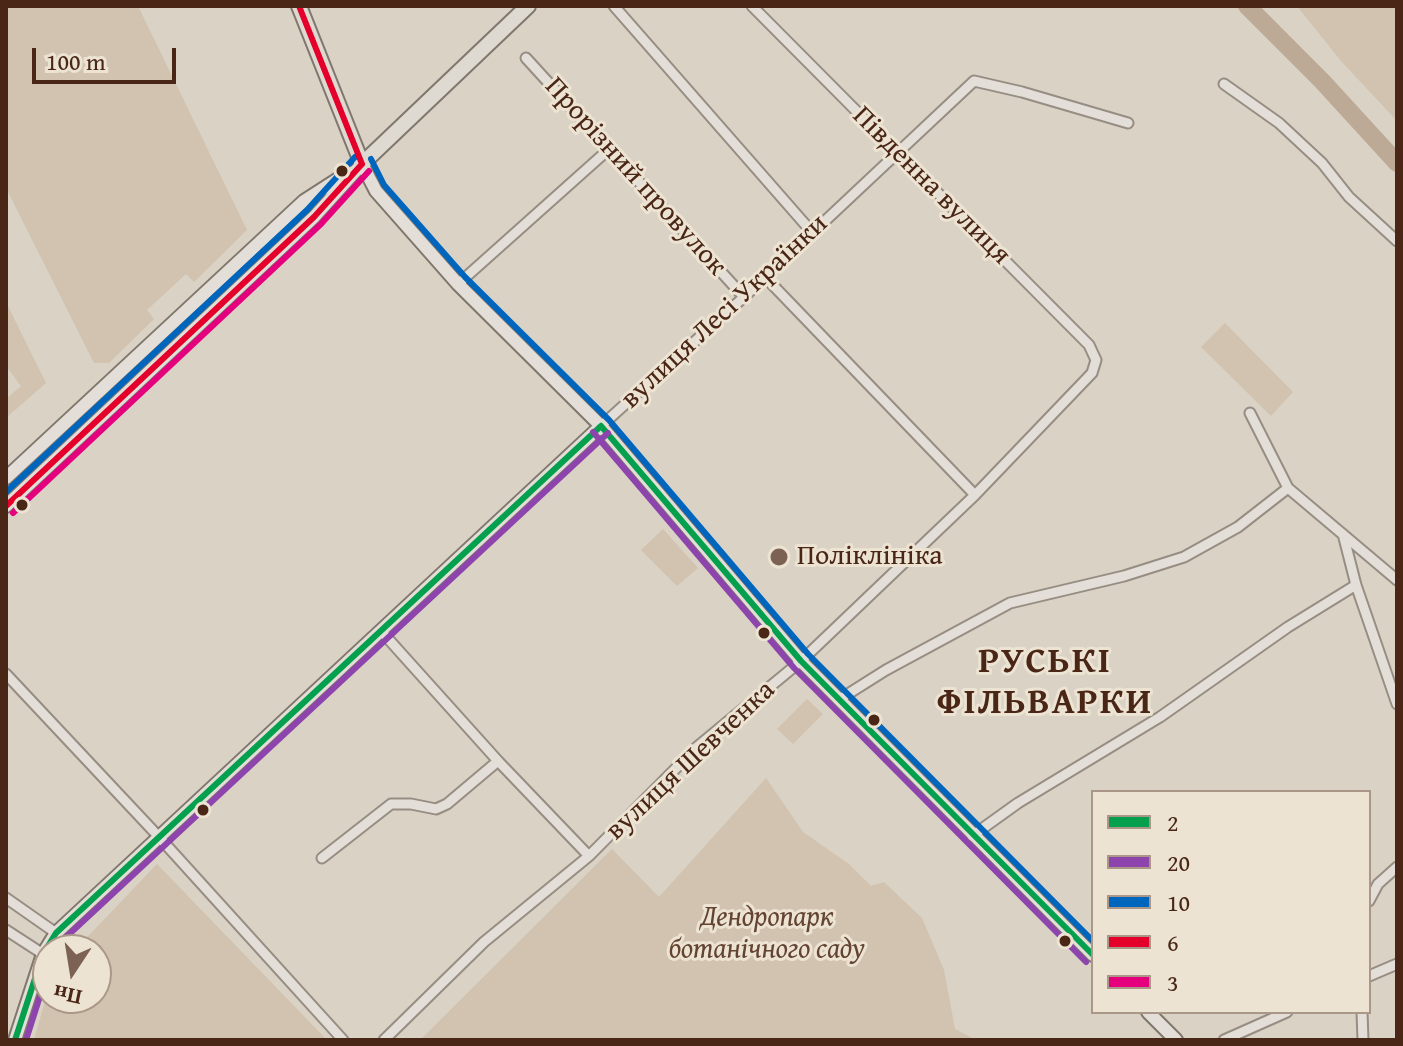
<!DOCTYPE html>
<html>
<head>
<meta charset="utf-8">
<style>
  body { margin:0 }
  #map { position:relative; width:1403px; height:1046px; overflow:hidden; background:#dad2c4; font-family:"Gentium Book Plus",serif }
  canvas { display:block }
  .frame { position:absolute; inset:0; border:8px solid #492615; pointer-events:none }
  .legend { position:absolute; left:1091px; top:790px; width:280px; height:224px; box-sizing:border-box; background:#ede3d3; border:2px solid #ab9787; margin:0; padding:10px 14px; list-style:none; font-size:24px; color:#492615 }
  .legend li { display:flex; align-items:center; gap:16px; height:40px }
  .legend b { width:40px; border:2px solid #ab9787 }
  .north { position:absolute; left:32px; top:934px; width:80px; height:80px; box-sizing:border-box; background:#ede3d3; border:2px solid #ab9787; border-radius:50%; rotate:192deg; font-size:22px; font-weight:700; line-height:32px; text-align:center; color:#492615 }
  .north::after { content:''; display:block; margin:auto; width:28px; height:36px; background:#7c6252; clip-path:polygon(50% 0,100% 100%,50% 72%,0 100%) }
  .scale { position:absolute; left:32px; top:48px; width:144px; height:36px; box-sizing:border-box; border:4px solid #492615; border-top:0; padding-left:10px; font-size:24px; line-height:28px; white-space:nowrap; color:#492615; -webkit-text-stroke:6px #ede3d3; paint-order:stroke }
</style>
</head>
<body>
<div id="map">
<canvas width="1403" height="1046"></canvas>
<div class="frame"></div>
<ul class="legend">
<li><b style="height:10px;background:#04a04e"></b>2</li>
<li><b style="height:10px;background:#8e44ad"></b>20</li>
<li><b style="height:10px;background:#0065bd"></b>10</li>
<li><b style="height:10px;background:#e4002b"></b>6</li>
<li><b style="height:10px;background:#e5007d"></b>3</li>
</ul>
<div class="north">Пн</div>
<div class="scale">100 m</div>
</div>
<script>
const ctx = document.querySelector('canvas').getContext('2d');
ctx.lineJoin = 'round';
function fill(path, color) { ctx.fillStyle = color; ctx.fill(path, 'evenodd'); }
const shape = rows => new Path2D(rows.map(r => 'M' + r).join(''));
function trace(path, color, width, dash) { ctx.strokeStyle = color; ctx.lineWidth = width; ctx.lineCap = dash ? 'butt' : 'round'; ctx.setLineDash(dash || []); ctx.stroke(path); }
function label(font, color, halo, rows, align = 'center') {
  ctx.font = font + ' "Gentium Book Plus",serif'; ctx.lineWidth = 6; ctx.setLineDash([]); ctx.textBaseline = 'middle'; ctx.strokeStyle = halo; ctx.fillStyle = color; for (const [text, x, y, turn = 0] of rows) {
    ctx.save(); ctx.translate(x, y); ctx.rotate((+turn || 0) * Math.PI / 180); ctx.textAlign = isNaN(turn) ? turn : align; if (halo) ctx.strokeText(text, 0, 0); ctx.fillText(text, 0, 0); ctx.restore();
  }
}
const green = shape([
  [6,6,138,6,247,230,194,282,186,274,147,310,154,319,109,363,94,363,6,188],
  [1297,6,1397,6,1397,121,1341,61],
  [6,302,46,383,6,418,6,399,21,386,6,366],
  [1225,323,1293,392,1271,416,1201,347],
  [663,529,698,568,677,586,641,550],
  [807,699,823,714,793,744,777,729],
  [766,778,803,832,849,864,871,886,884,882,922,918,944,970,955,1029,976,1040,420,1040,612,849,659,897],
  [157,864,327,1040,34,1040,48,990,48,998,96,998,96,950,75,950]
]);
const river = shape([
  [1247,6,1322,81,1397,163]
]);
const street = shape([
  [614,6,811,231],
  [526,58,744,297],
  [1224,84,1279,123,1322,163,1349,197,1397,241],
  [765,277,975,495],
  [458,284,608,150],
  [1250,413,1288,488,1397,580],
  [601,426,744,297,974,81,1022,92,1128,123],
  [1343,534,1356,585,1397,704],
  [382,632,498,761,589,856],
  [6,674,159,837,343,1040],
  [840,699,886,670,1010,603,1124,576,1184,557,1238,527,1288,488],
  [972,836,1018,803,1160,717,1288,627,1356,585],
  [322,858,391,804,411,804,436,809,447,804,498,761],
  [6,898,56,933],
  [1369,901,1378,884,1397,867],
  [6,930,43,954],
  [1369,976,1397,964],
  [1362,1012,1363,1040],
  [384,1040,484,942,589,856,697,747,801,661,975,495,1092,373,1096,360,1089,345,752,6],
  [1224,1040,1287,1012]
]);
const secondary = shape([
  [362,164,376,191,458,284,601,426,801,661,1093,955],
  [6,478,304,201,349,172],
  [6,506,314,217,362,164],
  [1148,1012,1176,1040],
  [15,1040,43,954,56,933,601,426]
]);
const primary = shape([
  [299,6,362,164,528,6]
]);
const bus1 = shape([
  [601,426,801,661,1093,955],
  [15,1040,43,954,56,933,601,426]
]);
const bus2 = shape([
  [593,432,794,668,1086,962],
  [57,950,64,939,608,433],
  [26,1040,48,971]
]);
const bus3 = shape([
  [371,159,384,185,465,277,609,420,808,654,1093,941],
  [6,492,307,210,355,157]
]);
const bus4 = shape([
  [299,6,362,164],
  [6,506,314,217,362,164]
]);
const bus5 = shape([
  [13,513,321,224,369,171]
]);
const markers = [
  [342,171,7,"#492615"],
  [22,505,7,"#492615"],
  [779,557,10,"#7c6252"],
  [764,633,7,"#492615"],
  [874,720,7,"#492615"],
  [203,810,7,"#492615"],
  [1065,941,7,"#492615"]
];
const streetNames = [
  ["Прорізний провулок",635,177,48],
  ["Південна вулиця",931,186,45],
  ["вулиця Лесі Українки",725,312,-43],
  ["вулиця Шевченка",691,761,-43]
];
const poiNames = [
  ["Поліклініка",797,557]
];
const parkNames = [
  ["Дендропарк",767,918],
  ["ботанічного саду",767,950]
];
const districtNames = [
  ["РУСЬКІ",1045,663],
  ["ФІЛЬВАРКИ",1045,704]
];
fill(green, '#d1c3b0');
trace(river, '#bcaa96', 18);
trace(street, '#978d83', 13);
trace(secondary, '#81776d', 16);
trace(primary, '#81776d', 18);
trace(street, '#e3dfd8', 9);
trace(secondary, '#e3dfd8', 12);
trace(primary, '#ded9d1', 14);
trace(bus1, '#04a04e', 6);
trace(bus2, '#8e44ad', 6);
trace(bus3, '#0065bd', 6);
trace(bus4, '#e4002b', 6);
trace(bus5, '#e5007d', 6);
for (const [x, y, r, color] of markers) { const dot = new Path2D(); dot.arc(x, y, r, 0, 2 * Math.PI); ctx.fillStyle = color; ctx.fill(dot); trace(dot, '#ede3d3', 3); }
label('28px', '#492615', '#ede3d3', streetNames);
label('28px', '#492615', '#ede3d3', poiNames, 'left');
label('italic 28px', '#634331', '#ede3d3', parkNames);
ctx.letterSpacing = '2px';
label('bold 36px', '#492615', '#ede3d3', districtNames);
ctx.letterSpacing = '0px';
</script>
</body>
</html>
